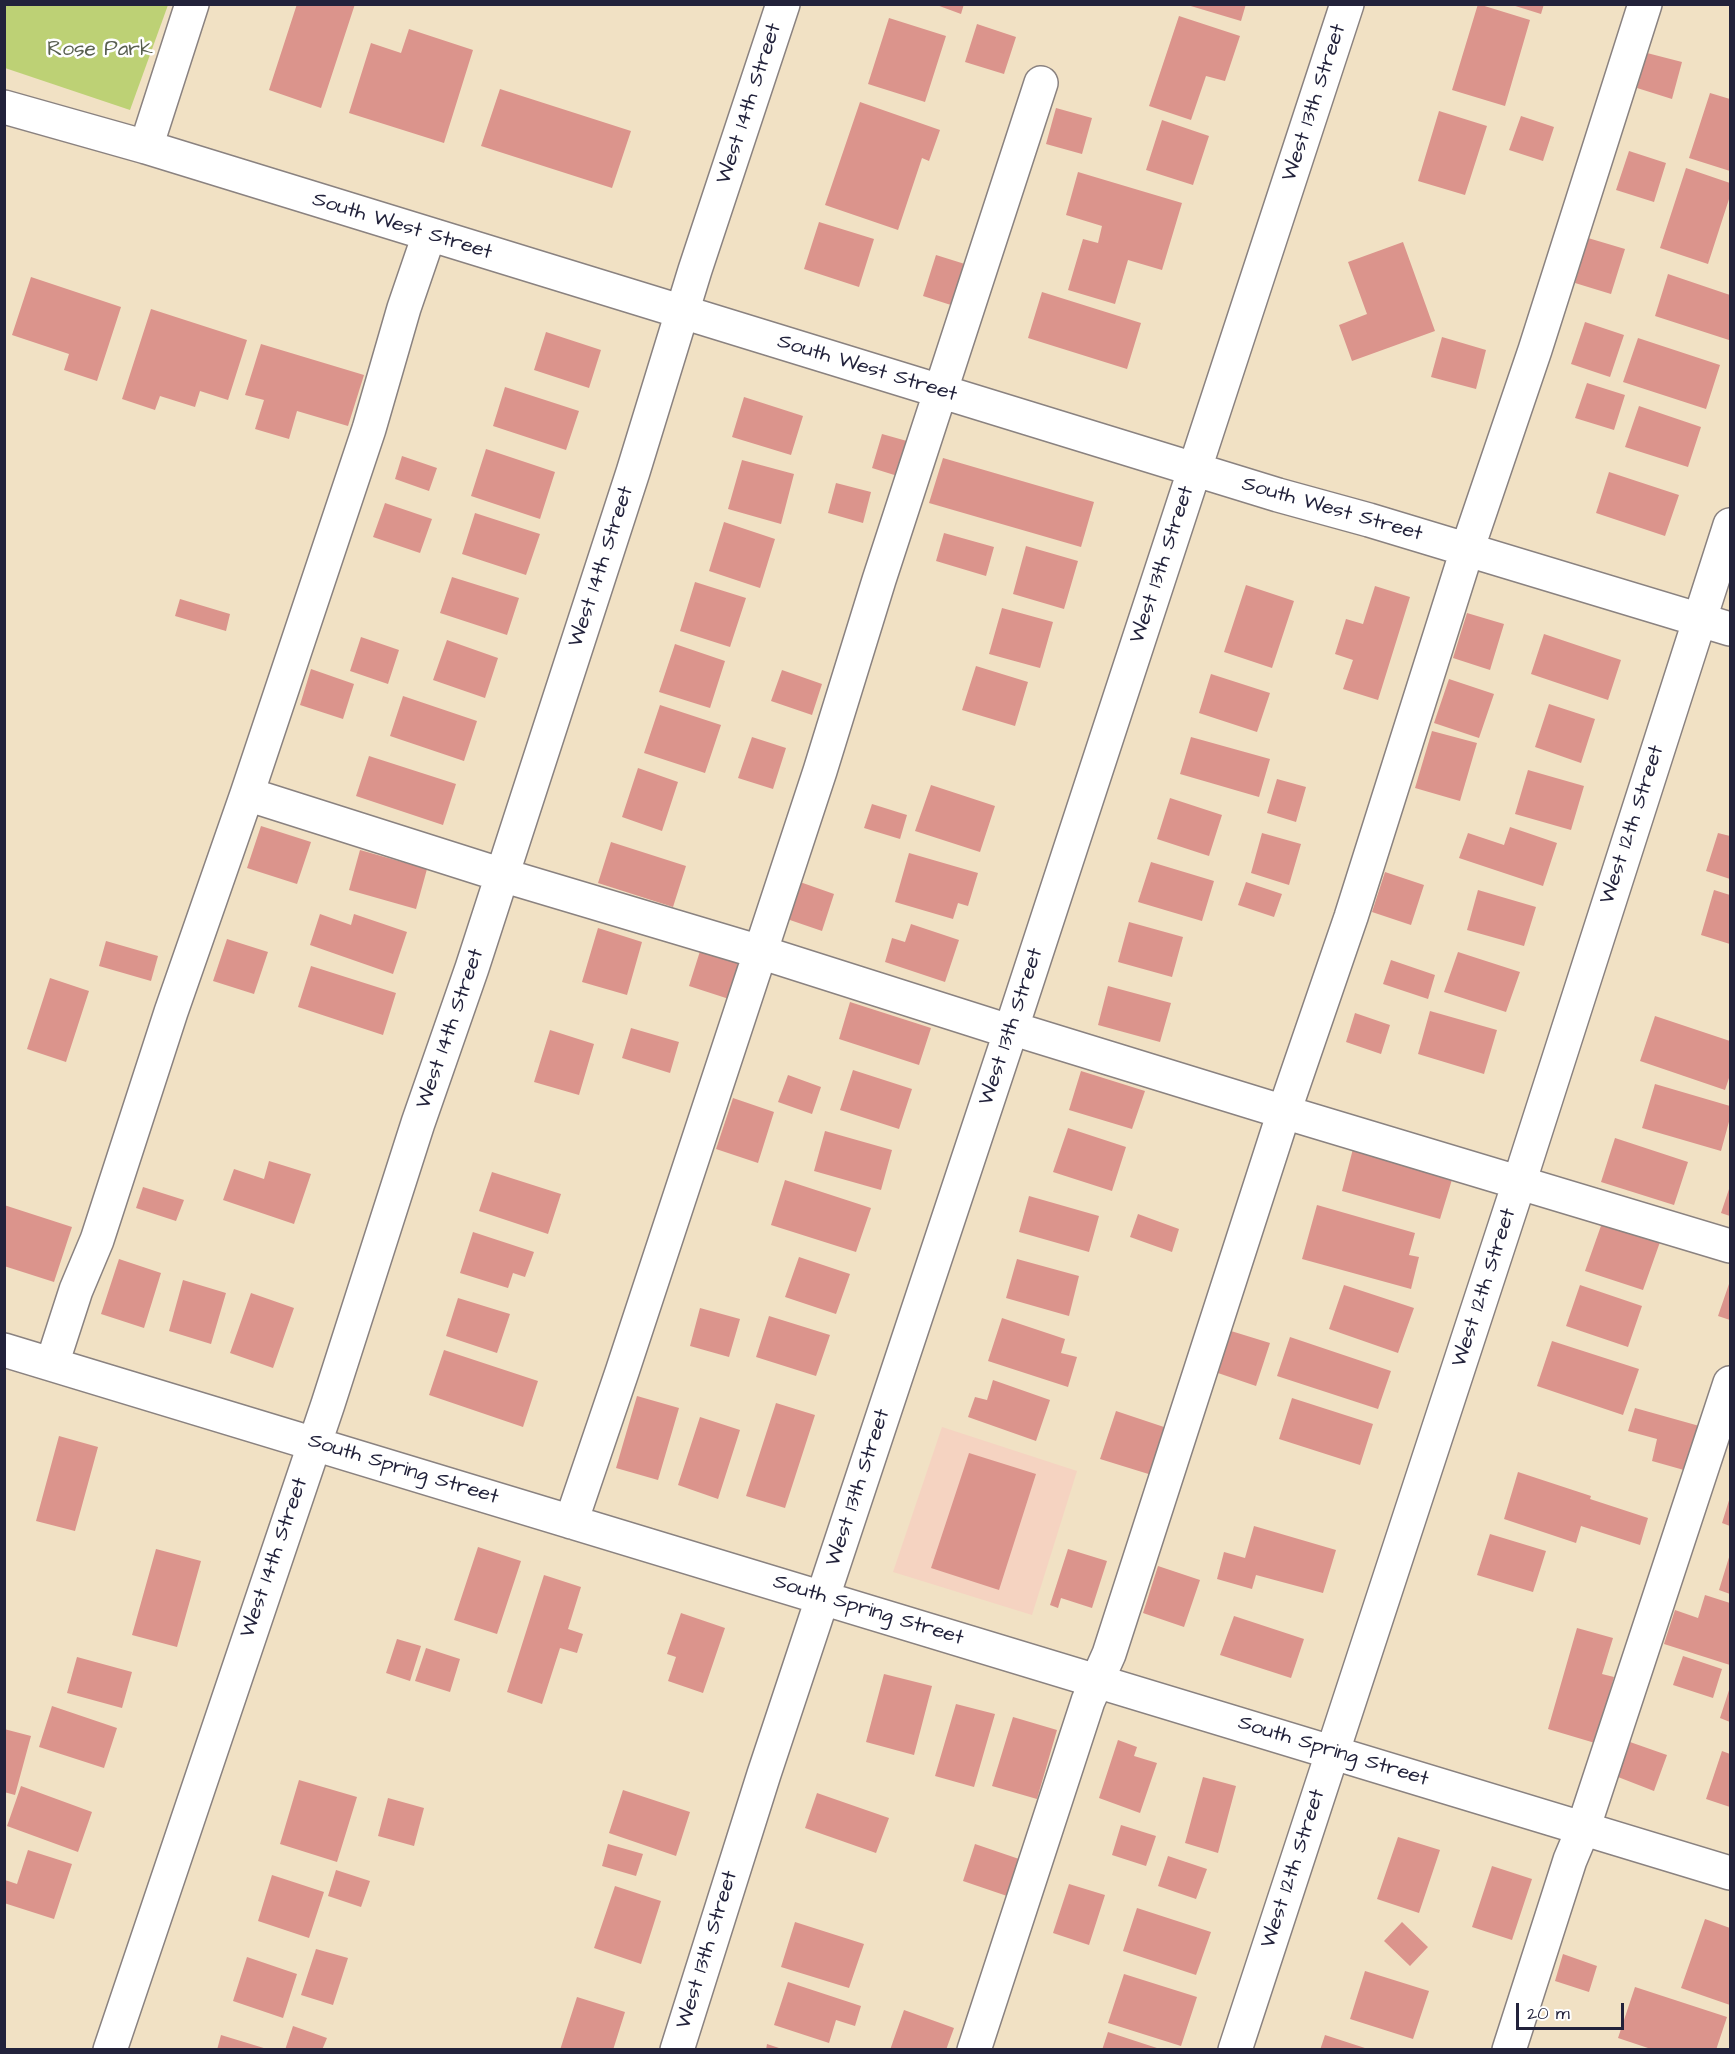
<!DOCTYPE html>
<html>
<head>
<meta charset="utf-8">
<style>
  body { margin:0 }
  #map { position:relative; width:1735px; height:2054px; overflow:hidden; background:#f1e1c4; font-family:"Architects Daughter",sans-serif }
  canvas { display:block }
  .frame { position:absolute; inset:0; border:6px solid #22223b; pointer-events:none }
  .scale { position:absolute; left:1516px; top:2003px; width:108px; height:27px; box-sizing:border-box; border:3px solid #22223b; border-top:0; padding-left:8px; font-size:18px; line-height:21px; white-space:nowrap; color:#22223b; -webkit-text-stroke:4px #fff; paint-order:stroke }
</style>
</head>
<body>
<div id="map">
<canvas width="1735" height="2054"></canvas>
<div class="frame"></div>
<div class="scale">20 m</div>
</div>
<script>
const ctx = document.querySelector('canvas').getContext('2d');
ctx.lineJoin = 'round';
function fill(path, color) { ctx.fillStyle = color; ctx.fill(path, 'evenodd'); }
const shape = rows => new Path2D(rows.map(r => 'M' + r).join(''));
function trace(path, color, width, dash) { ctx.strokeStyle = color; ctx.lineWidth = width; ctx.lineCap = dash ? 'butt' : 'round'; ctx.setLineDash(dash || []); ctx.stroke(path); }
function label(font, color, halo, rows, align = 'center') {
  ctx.font = font + ' "Architects Daughter",sans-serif'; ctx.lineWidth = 5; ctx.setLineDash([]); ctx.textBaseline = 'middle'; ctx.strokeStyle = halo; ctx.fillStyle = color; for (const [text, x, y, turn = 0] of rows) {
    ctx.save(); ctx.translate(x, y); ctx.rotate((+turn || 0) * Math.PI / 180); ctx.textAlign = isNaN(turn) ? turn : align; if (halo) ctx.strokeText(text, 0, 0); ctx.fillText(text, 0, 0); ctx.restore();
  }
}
const built = shape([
  [942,1427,1077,1471,1032,1615,893,1572]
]);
const green = shape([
  [5,4,168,5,130,110,5,68]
]);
const building = shape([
  [297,4,355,4,321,108,269,90],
  [934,4,964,4,961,14],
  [1184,4,1246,4,1241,21],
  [1478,4,1530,20,1505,106,1452,90],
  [1509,4,1544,4,1541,14],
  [1179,16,1240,36,1225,81,1206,76,1191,120,1149,106],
  [889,18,946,36,925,102,868,84],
  [977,24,1016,37,1004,74,965,62],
  [409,29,473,50,444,143,349,113,371,43,401,53],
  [1647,53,1682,62,1672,99,1637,88],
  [500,89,631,131,612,188,481,146],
  [1710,93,1730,99,1730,171,1689,158],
  [860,102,940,130,929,161,922,158,898,230,825,205],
  [1056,108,1092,118,1082,154,1046,144],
  [1439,111,1487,126,1465,195,1418,181],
  [1521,116,1554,127,1543,161,1509,150],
  [1162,120,1209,136,1193,185,1146,170],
  [1629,151,1666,163,1654,202,1616,190],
  [1686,168,1730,183,1730,196,1708,264,1660,248],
  [1078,172,1182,203,1162,270,1128,260,1115,304,1068,290,1083,239,1098,243,1102,226,1066,215],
  [819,222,874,239,859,287,804,269],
  [1588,238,1625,249,1611,294,1575,283],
  [1403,242,1435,331,1352,361,1339,325,1367,314,1348,262],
  [936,255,968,265,954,306,923,296],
  [1668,274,1730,295,1729,340,1655,316],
  [31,277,121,307,97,381,64,370,69,354,12,335],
  [1042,292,1141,323,1127,369,1028,338],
  [151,309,247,340,228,400,200,391,195,407,160,396,155,410,122,399],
  [1585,322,1624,335,1610,377,1571,364],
  [546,332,601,350,589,388,534,370],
  [1442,337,1486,350,1476,389,1431,377],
  [1638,338,1720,365,1706,409,1623,382],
  [261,344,364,375,348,426,297,411,289,439,255,429,264,400,245,395],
  [1587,383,1625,395,1614,430,1575,418],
  [505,387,579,411,566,450,493,426],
  [744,397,803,416,791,455,732,437],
  [1639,406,1701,427,1688,467,1625,447],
  [882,434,914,443,904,478,872,468],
  [486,449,555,472,540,519,471,496],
  [402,456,437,468,429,491,395,479],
  [943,458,1094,502,1081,547,929,503],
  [742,460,794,474,781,524,728,509],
  [1609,472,1679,495,1665,536,1596,513],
  [836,483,871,492,863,523,828,513],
  [385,503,432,519,420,553,373,537],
  [475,513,540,534,526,575,462,554],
  [724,522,775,539,760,588,709,571],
  [944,533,994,547,986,576,936,561],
  [1026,546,1078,561,1064,609,1013,594],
  [452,577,519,598,507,635,440,613],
  [695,582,746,598,730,647,680,631],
  [1246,585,1294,601,1272,668,1224,652],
  [1375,586,1410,597,1378,700,1343,689,1353,660,1335,654,1346,619,1363,624],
  [180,599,230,614,226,631,175,616],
  [1002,608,1053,622,1040,668,989,654],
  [1467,613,1504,624,1490,670,1453,658],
  [1544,634,1621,660,1608,700,1531,674],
  [361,637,399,650,388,684,350,671],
  [447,640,498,658,485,698,433,680],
  [675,644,725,661,710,708,659,692],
  [976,666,1028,682,1015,726,962,710],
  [311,669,354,684,343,719,300,705],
  [782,670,822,684,812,715,771,701],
  [1211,674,1270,693,1257,732,1199,713],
  [1449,679,1494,694,1479,738,1434,723],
  [403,696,477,721,464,761,390,736],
  [1549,704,1595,719,1581,763,1535,747],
  [660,705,721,725,705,773,644,753],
  [1432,731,1477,743,1460,801,1415,788],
  [752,737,786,748,773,789,738,778],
  [1191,737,1270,759,1259,797,1180,774],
  [369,756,456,784,443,825,356,796],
  [638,768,678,782,662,831,622,817],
  [1528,770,1584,786,1571,830,1515,814],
  [1277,779,1306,787,1296,822,1267,813],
  [931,785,995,806,980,852,915,831],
  [1170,798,1222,815,1209,856,1157,839],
  [872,804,907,815,900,839,864,828],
  [261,826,311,842,297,884,247,868],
  [1510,827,1557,843,1543,886,1459,858,1468,833,1504,845],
  [1262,833,1301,844,1289,885,1251,873],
  [1718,833,1730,836,1730,879,1706,871],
  [611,842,686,866,673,907,598,883],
  [360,850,427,869,416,909,349,890],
  [909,853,978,873,968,906,958,903,953,919,895,902],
  [1151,862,1214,881,1202,921,1138,902],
  [1385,872,1424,885,1411,925,1372,912],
  [800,882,834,894,822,931,787,919],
  [1246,882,1282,894,1274,917,1238,905],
  [1478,890,1536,907,1524,946,1467,930],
  [1714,890,1730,895,1730,944,1701,935],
  [320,914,351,925,354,914,407,932,393,974,310,945],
  [1129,922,1183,937,1172,977,1118,962],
  [911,924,959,940,945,982,885,962,892,938,905,942],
  [598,928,642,942,627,995,582,982],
  [227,939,268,952,254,994,213,981],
  [106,941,158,956,151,981,99,966],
  [701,948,741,961,729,999,689,986],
  [1458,952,1520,972,1506,1012,1444,992],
  [1391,960,1435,975,1428,999,1383,984],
  [311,966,396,993,383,1035,298,1007],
  [50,978,89,991,66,1062,27,1049],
  [1108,986,1171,1003,1160,1042,1098,1025],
  [850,1002,931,1028,919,1065,839,1039],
  [1430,1011,1497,1030,1484,1074,1418,1054],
  [1355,1013,1390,1025,1381,1054,1346,1042],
  [1655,1016,1730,1041,1730,1075,1725,1090,1640,1061],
  [631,1028,679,1042,670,1073,622,1058],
  [550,1030,594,1044,579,1095,534,1082],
  [853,1070,912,1089,899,1129,840,1110],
  [1081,1071,1145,1091,1132,1129,1069,1110],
  [788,1075,821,1087,812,1114,778,1102],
  [1655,1084,1730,1106,1730,1118,1721,1151,1642,1128],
  [733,1098,774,1112,758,1163,716,1149],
  [1068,1128,1126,1147,1112,1191,1053,1172],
  [825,1131,892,1150,881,1190,814,1171],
  [1615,1138,1688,1162,1674,1205,1601,1182],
  [1354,1145,1454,1173,1440,1219,1342,1191],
  [269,1161,311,1174,294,1224,223,1200,234,1169,264,1179],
  [492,1172,561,1194,548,1234,479,1211],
  [785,1180,871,1208,856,1252,771,1225],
  [1730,1186,1730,1216,1721,1213],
  [143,1187,184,1200,176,1221,136,1208],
  [1029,1196,1099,1216,1089,1252,1019,1232],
  [4,1205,72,1227,54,1282,4,1266],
  [1317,1205,1415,1233,1409,1255,1419,1257,1411,1289,1302,1259],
  [1138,1214,1179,1229,1172,1252,1130,1237],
  [1602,1223,1660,1242,1643,1290,1585,1271],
  [473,1232,534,1252,525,1277,513,1273,508,1288,460,1273],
  [799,1257,850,1274,836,1314,785,1297],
  [119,1259,161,1273,144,1328,101,1314],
  [1017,1259,1079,1276,1069,1316,1006,1298],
  [183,1280,226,1293,211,1344,169,1331],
  [1730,1281,1730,1320,1718,1316],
  [1344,1285,1414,1308,1398,1353,1329,1329],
  [1580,1285,1642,1306,1628,1347,1566,1326],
  [251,1293,294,1308,273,1368,230,1353],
  [458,1298,510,1314,497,1353,446,1336],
  [700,1308,740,1319,729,1357,690,1346],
  [769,1316,830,1335,816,1376,756,1357],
  [1002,1318,1065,1339,1061,1353,1077,1357,1068,1387,988,1361],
  [1231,1331,1270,1343,1256,1386,1218,1373],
  [1290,1337,1391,1371,1378,1409,1277,1376],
  [1552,1341,1639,1369,1623,1415,1537,1386],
  [444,1350,538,1381,523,1427,429,1395],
  [993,1380,1050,1400,1036,1441,968,1417,975,1397,987,1400],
  [637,1396,679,1408,658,1480,616,1468],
  [1292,1398,1373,1424,1360,1465,1279,1439],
  [776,1403,815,1415,785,1508,746,1496],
  [1635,1408,1703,1427,1691,1472,1652,1461,1657,1439,1628,1431],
  [1116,1411,1170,1429,1155,1476,1100,1459],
  [700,1417,740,1430,718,1499,678,1485],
  [59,1436,98,1447,75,1531,36,1521],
  [969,1453,1036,1474,999,1590,931,1568],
  [1518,1472,1591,1496,1590,1499,1648,1518,1640,1545,1581,1526,1576,1543,1504,1519],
  [1730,1497,1730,1526,1722,1523],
  [1254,1526,1336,1550,1323,1593,1256,1575,1252,1589,1217,1579,1224,1552,1245,1558],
  [1490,1534,1546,1551,1533,1592,1477,1575],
  [478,1547,521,1561,497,1634,454,1620],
  [156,1549,201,1561,177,1647,132,1635],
  [1068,1549,1107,1561,1092,1608,1061,1598,1058,1608,1050,1605],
  [1730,1554,1730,1594,1719,1590],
  [1158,1566,1200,1580,1184,1627,1143,1613],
  [544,1575,581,1587,568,1629,583,1634,577,1653,560,1648,542,1704,507,1692],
  [1705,1595,1730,1603,1730,1665,1664,1644,1675,1610,1698,1618],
  [681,1613,725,1628,703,1693,668,1681,676,1657,667,1654],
  [1234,1616,1304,1639,1291,1678,1220,1655],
  [1577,1628,1613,1638,1602,1674,1614,1677,1595,1743,1548,1729],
  [397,1639,421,1646,410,1681,386,1673],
  [426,1648,460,1659,450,1692,415,1681],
  [1683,1656,1722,1669,1713,1698,1673,1685],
  [77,1657,132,1672,122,1708,67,1693],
  [884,1674,932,1686,914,1755,866,1742],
  [1730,1687,1730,1722,1720,1718],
  [956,1704,995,1714,974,1787,935,1776],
  [52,1706,117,1728,104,1768,39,1747],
  [1013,1717,1057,1730,1037,1799,992,1786],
  [4,1729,31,1736,15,1795,4,1792],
  [1118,1740,1137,1747,1134,1756,1157,1763,1140,1813,1099,1798],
  [1630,1742,1667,1755,1654,1791,1618,1777],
  [1722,1751,1730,1754,1730,1807,1706,1799],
  [1203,1777,1236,1786,1218,1853,1185,1843],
  [299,1780,357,1797,337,1862,280,1844],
  [21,1786,92,1812,78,1852,7,1826],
  [623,1790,690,1812,676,1856,609,1833],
  [817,1793,889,1818,876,1853,805,1828],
  [388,1798,424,1808,414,1846,378,1836],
  [1121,1825,1156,1836,1146,1866,1112,1855],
  [1398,1837,1440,1850,1419,1913,1377,1899],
  [608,1844,643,1854,636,1876,602,1866],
  [975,1844,1022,1860,1010,1897,963,1881],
  [28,1850,72,1864,54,1919,4,1903,5,1880,17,1884],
  [1168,1856,1207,1869,1196,1899,1158,1886],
  [1492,1866,1532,1879,1512,1940,1472,1927],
  [336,1870,370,1881,361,1907,328,1896],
  [272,1875,324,1892,309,1938,258,1921],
  [1069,1884,1105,1895,1089,1945,1053,1933],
  [615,1886,661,1901,641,1964,594,1948],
  [1137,1908,1211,1932,1196,1975,1123,1951],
  [1705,1919,1730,1928,1730,2005,1681,1988],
  [795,1922,864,1944,849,1988,781,1967],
  [1402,1922,1428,1947,1410,1966,1384,1941],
  [316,1949,348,1958,333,2005,301,1995],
  [1563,1954,1597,1966,1589,1992,1555,1981],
  [247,1957,297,1974,283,2018,233,2001],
  [1365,1971,1429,1991,1413,2039,1350,2019],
  [1124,1974,1197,1997,1181,2046,1108,2023],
  [788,1982,861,2006,855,2026,836,2020,829,2043,774,2025],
  [1635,1987,1727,2017,1716,2050,1654,2050,1618,2038],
  [577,1997,625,2012,613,2050,560,2050],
  [904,2010,954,2028,946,2050,890,2050],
  [293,2026,327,2038,322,2050,285,2050],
  [1108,2032,1160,2049,1160,2050,1102,2050],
  [221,2035,267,2049,267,2050,217,2050],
  [1325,2035,1368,2049,1368,2050,1320,2050],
  [767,2044,782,2049,782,2050,766,2050]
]);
const minor = shape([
  [4,107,146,147,1278,495,1369,520,1730,629],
  [146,147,192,4],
  [247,794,502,875,760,952,999,1028,1024,1032,1284,1112,1730,1246],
  [4,1350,1730,1873],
  [52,1364,76,1290,97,1240,171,1012,247,794,369,429,404,308,429,235],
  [571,1522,622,1372,820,771,879,580,1041,83],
  [110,2050,328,1404,418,1123,472,968,633,472,695,270,783,4],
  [677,2050,764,1774,1011,1030,1347,4],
  [974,2050,1088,1701,1109,1654,1284,1112,1351,917,1467,550,1535,350,1645,4],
  [1235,2050,1519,1183,1730,525],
  [1509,2050,1570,1860,1583,1829,1730,1383]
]);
const parkNames = [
  ["Rose Park",100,51]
];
const streetNames = [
  ["West 13th Street",1315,103,-72],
  ["West 14th Street",750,104,-72],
  ["South West Street",402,227,17],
  ["South West Street",867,369,17],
  ["South West Street",1332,510,16],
  ["West 13th Street",1163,565,-72],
  ["West 14th Street",602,567,-72],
  ["West 12th Street",1633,825,-72],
  ["West 13th Street",1012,1027,-72],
  ["West 14th Street",451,1029,-71],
  ["West 12th Street",1485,1288,-72],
  ["South Spring Street",403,1470,17],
  ["West 13th Street",859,1488,-72],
  ["West 14th Street",275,1558,-71],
  ["South Spring Street",868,1611,17],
  ["South Spring Street",1333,1752,17],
  ["West 12th Street",1294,1869,-72],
  ["West 13th Street",708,1950,-73]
];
fill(built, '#f5d3c1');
fill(green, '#bdd175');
fill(building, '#db948c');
trace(minor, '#8a8280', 36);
trace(minor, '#fff', 33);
label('21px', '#585f4f', '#fff', parkNames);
label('21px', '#22223b', '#fff', streetNames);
</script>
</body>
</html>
